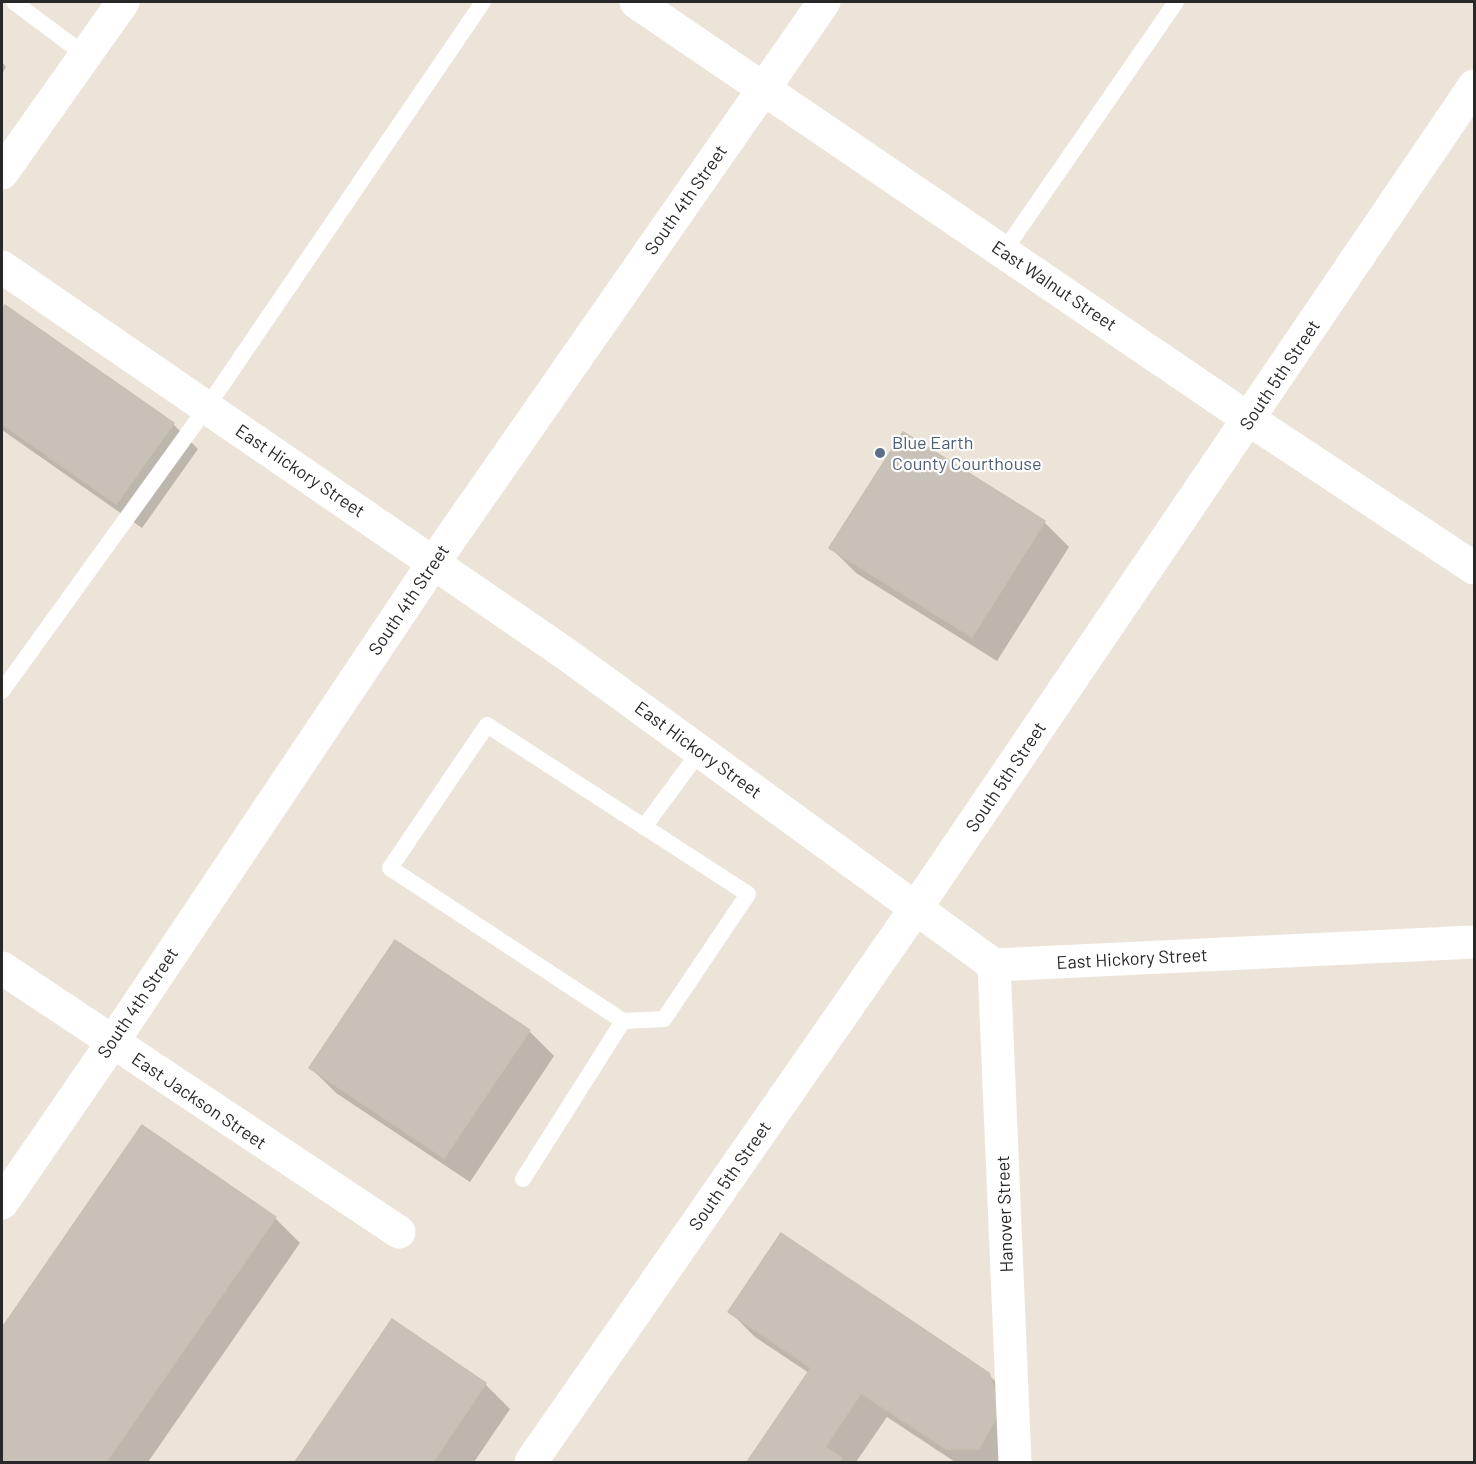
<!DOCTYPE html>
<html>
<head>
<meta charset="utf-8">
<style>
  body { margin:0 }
  #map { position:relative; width:1476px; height:1464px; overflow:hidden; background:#ece4d8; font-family:Barlow,sans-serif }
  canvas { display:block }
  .frame { position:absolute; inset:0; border:3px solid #282828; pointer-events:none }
</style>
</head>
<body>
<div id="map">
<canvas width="1476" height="1464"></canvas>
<div class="frame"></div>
</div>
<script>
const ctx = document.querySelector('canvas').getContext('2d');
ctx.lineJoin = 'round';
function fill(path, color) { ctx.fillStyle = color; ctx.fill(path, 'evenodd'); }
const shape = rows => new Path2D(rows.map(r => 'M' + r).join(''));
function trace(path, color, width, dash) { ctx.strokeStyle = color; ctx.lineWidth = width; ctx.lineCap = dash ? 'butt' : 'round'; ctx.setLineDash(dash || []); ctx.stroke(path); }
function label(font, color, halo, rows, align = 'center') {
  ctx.font = font + ' Barlow,sans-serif'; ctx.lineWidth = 4.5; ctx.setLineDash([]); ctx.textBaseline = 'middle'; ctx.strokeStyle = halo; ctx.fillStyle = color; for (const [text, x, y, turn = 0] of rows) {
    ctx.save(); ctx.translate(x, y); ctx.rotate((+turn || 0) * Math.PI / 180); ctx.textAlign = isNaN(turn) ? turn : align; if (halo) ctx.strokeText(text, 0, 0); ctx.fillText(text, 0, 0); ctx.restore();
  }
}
const shadow = shape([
  [2,62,6,67,2,74],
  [6,307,173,424,198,449,142,528,2,430,2,313],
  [1044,522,1069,547,997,661,856,573,831,548],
  [529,1031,554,1056,470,1182,336,1093,311,1068],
  [142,1127,275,1218,300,1243,148,1462,2,1462,2,1331],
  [730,1312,988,1374,1014,1400,1010,1462,955,1462,887,1417,856,1462,749,1462,809,1373,755,1337],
  [392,1322,485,1384,510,1409,474,1462,297,1462]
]);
const building = shape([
  [5,305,174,423,116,504,2,424,2,310,5,305],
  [903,432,1045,521,972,637,829,548,903,432],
  [395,940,530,1030,444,1158,309,1068,395,940],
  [142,1125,276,1217,106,1462,2,1462,2,1328,142,1125],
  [781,1233,989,1373,1001,1409,979,1449,946,1449,861,1393,825,1447,842,1458,839,1462,747,1462,811,1368,728,1312,781,1233],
  [392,1319,486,1383,433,1462,295,1462,392,1319]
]);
const lane = shape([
  [14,2,85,55],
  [1004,251,1176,2],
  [2,691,207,407,483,2],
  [487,725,748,894,664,1019,623,1021,390,868,487,725],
  [644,827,700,751],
  [523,1179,623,1021]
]);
const street = shape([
  [636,2,1250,420,1474,568],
  [2,173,123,2],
  [994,965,1015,1462],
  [2,968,399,1232],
  [2,1203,112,1043,434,562,824,2],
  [531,1462,916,908,1474,86]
]);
const secondary = shape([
  [2,267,566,654,994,965,1474,942]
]);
const markers = [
  [880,453,6,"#5c6f8a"]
];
const streetNames = [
  ["South 4th Street",686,200,-55],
  ["East Walnut Street",1054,286,34],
  ["South 5th Street",1280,375,-56],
  ["East Hickory Street",300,471,34],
  ["South 4th Street",409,600,-56],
  ["East Hickory Street",698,750,36],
  ["South 5th Street",1006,777,-56],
  ["East Hickory Street",1132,959,-3],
  ["South 4th Street",138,1003,-56],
  ["East Jackson Street",199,1101,34],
  ["South 5th Street",730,1176,-55],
  ["Hanover Street",1005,1214,-92]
];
const serviceNames = [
  ["Blue Earth",892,443],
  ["County Courthouse",892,464]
];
fill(shadow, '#0003');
fill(building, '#c7c1b8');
trace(building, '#c7c1b2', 1.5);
trace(lane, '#fff', 16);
trace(street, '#fff', 33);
trace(secondary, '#fff', 33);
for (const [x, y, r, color] of markers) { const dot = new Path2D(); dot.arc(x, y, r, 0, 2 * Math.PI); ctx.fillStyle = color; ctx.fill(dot); trace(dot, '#fff', 2); }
label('18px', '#282828', '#fff', streetNames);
label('18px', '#4e5e75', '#fff', serviceNames, 'left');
</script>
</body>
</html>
